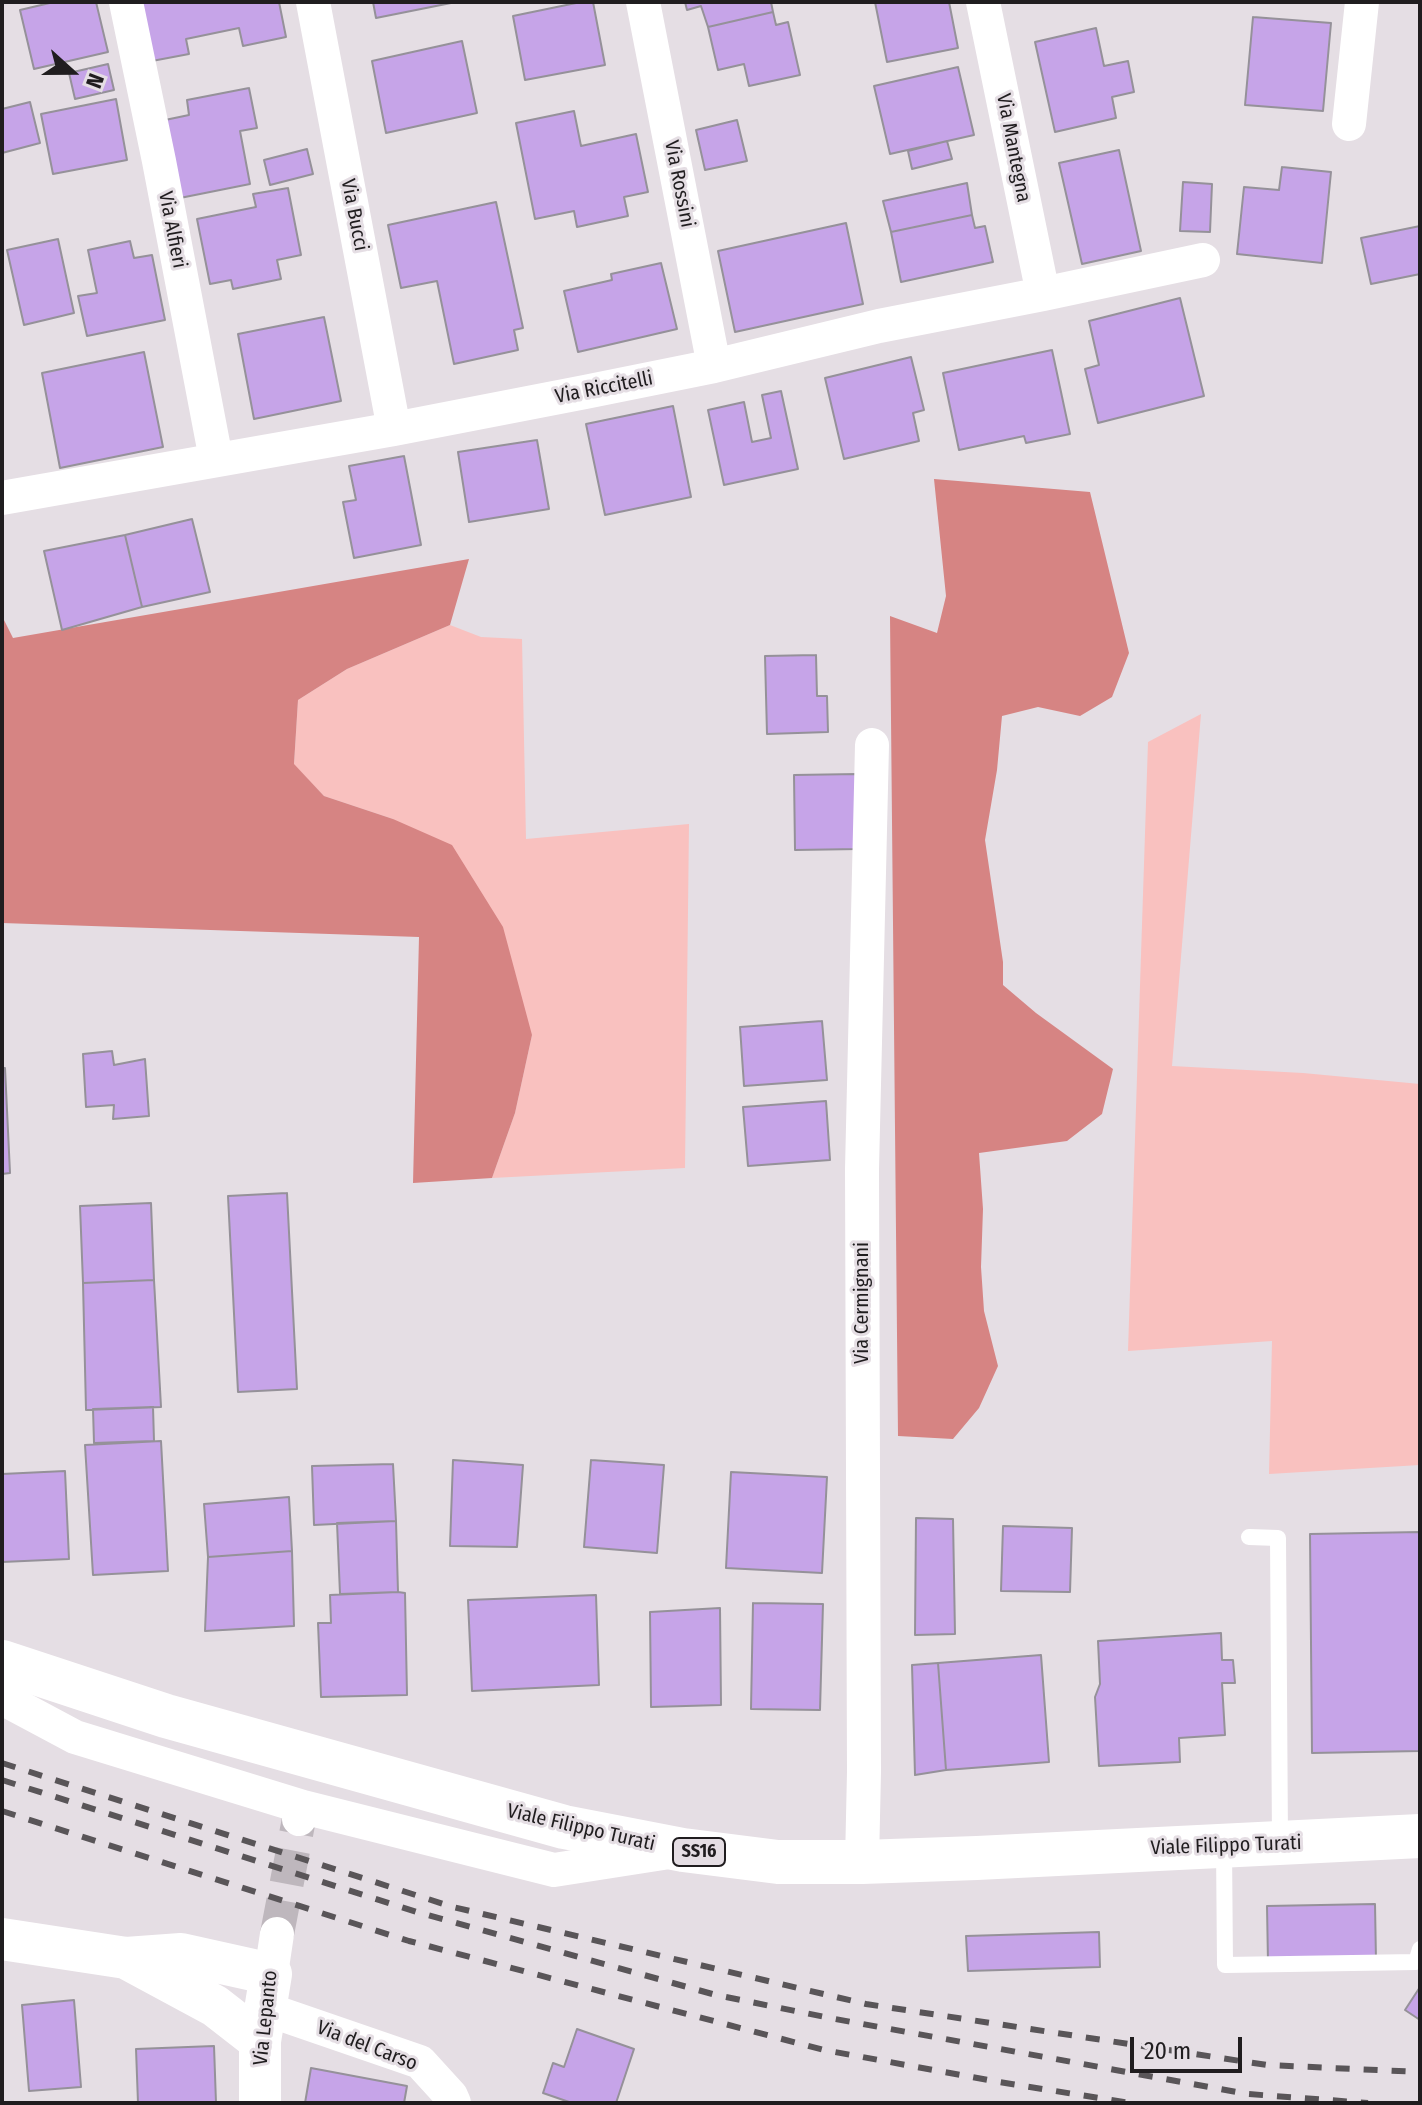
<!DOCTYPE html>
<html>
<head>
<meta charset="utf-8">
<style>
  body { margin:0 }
  #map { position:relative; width:1422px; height:2105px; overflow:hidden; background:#e5dee4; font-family:"Fira Sans Condensed",sans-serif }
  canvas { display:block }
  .frame { position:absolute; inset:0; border:4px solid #201d1f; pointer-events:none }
  .north { position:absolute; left:32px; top:32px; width:80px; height:80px; -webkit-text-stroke:6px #e5dee4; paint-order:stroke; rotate:111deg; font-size:22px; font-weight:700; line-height:32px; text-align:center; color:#201d1f }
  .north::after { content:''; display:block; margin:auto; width:28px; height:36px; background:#201d1f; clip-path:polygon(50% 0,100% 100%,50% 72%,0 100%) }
  .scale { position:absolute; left:1130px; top:2037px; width:112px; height:36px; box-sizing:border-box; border:4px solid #201d1f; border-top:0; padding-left:10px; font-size:24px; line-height:28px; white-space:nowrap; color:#201d1f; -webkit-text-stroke:6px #e5dee4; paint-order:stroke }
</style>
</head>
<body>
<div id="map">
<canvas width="1422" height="2105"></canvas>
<div class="frame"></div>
<div class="north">N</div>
<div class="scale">20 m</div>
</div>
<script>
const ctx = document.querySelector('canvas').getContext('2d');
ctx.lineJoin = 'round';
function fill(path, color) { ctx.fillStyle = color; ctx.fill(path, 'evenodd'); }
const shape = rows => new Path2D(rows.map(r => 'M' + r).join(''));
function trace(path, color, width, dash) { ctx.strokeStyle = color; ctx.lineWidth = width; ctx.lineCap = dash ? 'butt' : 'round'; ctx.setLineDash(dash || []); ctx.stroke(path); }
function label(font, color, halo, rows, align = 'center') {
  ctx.font = font + ' "Fira Sans Condensed",sans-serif'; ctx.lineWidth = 6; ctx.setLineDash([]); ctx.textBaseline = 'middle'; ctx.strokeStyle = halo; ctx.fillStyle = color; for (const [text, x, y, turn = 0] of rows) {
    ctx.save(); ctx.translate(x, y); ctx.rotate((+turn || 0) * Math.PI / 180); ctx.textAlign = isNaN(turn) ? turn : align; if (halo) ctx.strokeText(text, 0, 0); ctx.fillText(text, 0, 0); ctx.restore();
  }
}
const green = shape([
  [450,625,481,637,522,639,526,839,689,824,685,1168,492,1178,515,1113,532,1035,393,819,324,796,294,765,298,700,347,669],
  [1201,714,1172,1066,1303,1073,1420,1084,1420,1465,1269,1474,1272,1341,1128,1351,1148,742]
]);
const forest = shape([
  [934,479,1090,492,1129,653,1112,697,1080,716,1038,707,1002,716,997,770,985,840,1003,962,1003,985,1036,1013,1113,1069,1102,1114,1067,1141,979,1153,983,1209,981,1267,984,1311,998,1366,979,1408,953,1439,898,1436,890,616,937,633,946,596],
  [469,559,450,625,347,669,298,700,294,764,324,796,393,819,452,845,503,927,532,1035,515,1113,492,1178,413,1183,419,937,2,923,2,616,13,638]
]);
const building = shape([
  [54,2,96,2,108,52,34,69,20,10,54,2],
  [140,2,279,2,286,37,243,46,239,28,186,39,189,54,152,61,140,2],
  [373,2,451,2,451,3,376,18,373,2],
  [581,2,593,2,605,65,525,80,513,16,581,2],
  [685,2,771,2,773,12,708,27,701,6,687,10,685,2],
  [875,2,949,2,958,48,887,62,875,2],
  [773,12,776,25,788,22,800,75,749,86,744,64,718,70,708,27,773,12],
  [1253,17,1331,23,1323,111,1245,105,1253,17],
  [1096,28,1104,66,1128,61,1134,92,1112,97,1116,118,1055,132,1035,42,1096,28],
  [462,41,477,113,386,133,372,61,462,41],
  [108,64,114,90,75,99,69,73,108,64],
  [958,67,974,135,890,154,874,86,958,67],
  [249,88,257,128,240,131,250,184,180,198,165,120,189,115,187,100,249,88],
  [116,99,127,160,53,174,41,114,116,99],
  [30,102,40,143,2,153,2,109,30,102],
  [574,111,581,146,636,134,648,192,624,197,628,216,577,227,574,211,535,219,516,123,574,111],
  [737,120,747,161,705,170,696,130,737,120],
  [947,141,952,159,912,169,908,151,947,141],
  [307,149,313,174,270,185,264,160,307,149],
  [1119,150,1141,251,1082,264,1059,163,1119,150],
  [1282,167,1331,172,1322,263,1237,254,1244,187,1279,190,1282,167],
  [1183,182,1212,184,1210,232,1180,231,1183,182],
  [967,183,972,215,891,232,883,201,967,183],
  [288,188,301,255,277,260,281,279,233,289,231,280,210,284,197,219,256,207,253,194,288,188],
  [496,202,523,328,514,330,518,350,454,364,437,281,401,288,388,225,496,202],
  [972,215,975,228,985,226,993,262,901,282,891,232,972,215],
  [846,223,863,304,735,332,718,251,846,223],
  [1420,226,1420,274,1371,284,1361,238,1420,226],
  [58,239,74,313,24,325,7,250,58,239],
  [130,241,134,258,152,255,165,320,87,336,78,296,97,293,88,250,130,241],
  [661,263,677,329,578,352,564,291,612,280,611,274,661,263],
  [1180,298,1204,396,1098,423,1085,369,1099,365,1089,321,1180,298],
  [324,317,341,401,254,419,238,334,324,317],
  [1052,350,1070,434,1026,443,1024,436,959,450,943,373,1052,350],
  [144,352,163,447,60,468,42,373,144,352],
  [911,357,924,410,913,413,919,441,844,459,825,378,911,357],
  [781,391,798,469,724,485,708,410,744,402,752,442,771,438,762,395,781,391],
  [673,406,691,497,605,515,586,424,673,406],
  [537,440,549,509,469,522,458,452,537,440],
  [404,456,421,545,354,558,343,502,356,500,349,466,404,456],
  [192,519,210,592,142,607,125,535,192,519],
  [125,535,142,607,62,630,44,551,125,535],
  [816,655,817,696,827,696,828,732,767,734,765,656,816,655],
  [858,774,859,849,795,850,794,775,858,774],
  [822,1021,827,1080,744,1086,740,1027,822,1021],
  [112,1051,114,1065,145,1059,149,1116,113,1119,114,1105,86,1107,83,1054,112,1051],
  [2,1068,5,1068,10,1173,2,1174,2,1068],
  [826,1101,830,1160,748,1166,743,1107,826,1101],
  [287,1193,297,1389,238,1392,228,1196,287,1193],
  [151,1203,154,1280,83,1283,80,1206,151,1203],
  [154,1280,161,1407,86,1410,83,1283,154,1280],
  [153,1407,154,1441,94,1443,93,1409,153,1407],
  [161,1441,168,1571,93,1575,85,1445,161,1441],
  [453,1460,523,1465,517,1547,450,1546,453,1460],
  [591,1460,664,1465,657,1553,584,1547,591,1460],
  [393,1464,396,1521,314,1525,312,1466,393,1464],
  [65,1471,69,1559,2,1562,2,1474,65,1471],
  [731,1472,827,1477,822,1573,726,1568,731,1472],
  [289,1497,292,1551,208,1557,204,1504,289,1497],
  [916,1518,953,1519,955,1634,915,1635,916,1518],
  [396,1521,398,1592,340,1594,337,1523,396,1521],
  [1003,1526,1072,1528,1070,1592,1001,1591,1003,1526],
  [1420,1532,1420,1751,1312,1753,1310,1534,1420,1532],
  [292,1551,294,1626,205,1631,208,1557,292,1551],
  [398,1592,405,1593,407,1695,321,1697,318,1623,331,1623,330,1595,398,1592],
  [596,1595,599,1685,472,1691,468,1600,596,1595],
  [753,1603,823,1604,820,1710,751,1709,753,1603],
  [720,1608,721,1705,651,1707,650,1612,720,1608],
  [1221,1633,1222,1660,1233,1660,1235,1683,1222,1683,1225,1735,1179,1738,1180,1762,1099,1766,1095,1697,1100,1684,1098,1641,1221,1633],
  [1041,1655,1049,1762,946,1770,938,1663,1041,1655],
  [938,1663,946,1770,915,1775,912,1665,938,1663],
  [1375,1904,1376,1961,1268,1963,1267,1906,1375,1904],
  [1099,1932,1100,1967,968,1971,966,1936,1099,1932],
  [1420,1987,1420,2020,1405,2010,1420,1987],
  [74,2000,81,2087,29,2091,22,2005,74,2000],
  [577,2029,634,2049,616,2103,572,2103,543,2093,553,2063,564,2067,577,2029],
  [214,2046,216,2103,138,2103,136,2049,214,2046],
  [311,2068,407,2086,404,2103,305,2103,311,2068]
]);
const minorTunnel = shape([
  [277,1934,299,1819]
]);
const service = shape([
  [1249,1537,1278,1538,1280,1842],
  [1224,1846,1225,1965,1416,1962,1420,1949]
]);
const minor = shape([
  [126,2,159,161,216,459],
  [313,2,394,429],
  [643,2,714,366],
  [983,2,1043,294],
  [1349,124,1362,2],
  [2,498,394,429,585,392,714,366,879,326,1043,294,1203,260],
  [2,1698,75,1737,303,1807,299,1819],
  [303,1807,554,1870,663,1853],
  [862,1862,864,1772,862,1169,872,745],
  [271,1974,277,1934],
  [266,2009,420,2062,451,2096,454,2103]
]);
const tertiary = shape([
  [2,1939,126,1958,181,1954,271,1974,260,2041,260,2103],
  [126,1958,215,2006,260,2041]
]);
const primary = shape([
  [2,1662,166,1716,564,1827,683,1850,778,1862,862,1862,977,1858,1420,1836]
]);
const rail = shape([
  [2,1763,453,1907,866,2004,1267,2065,1420,2072],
  [2,1780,417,1912,716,1995,835,2019,1248,2094,1368,2103],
  [2,1811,409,1941,824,2050,999,2082,1130,2103]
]);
const shields = [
  [699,1852,52]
];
const shieldNames = [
  ["SS16",699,1852]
];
const streetNames = [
  ["Via Mantegna",1013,148,79],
  ["Via Rossini",679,184,79],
  ["Via Bucci",354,215,79],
  ["Via Alfieri",172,230,79],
  ["Via Riccitelli",604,388,-11],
  ["Via Cermignani",862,1303,-90],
  ["Viale Filippo Turati",581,1828,13],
  ["Viale Filippo Turati",1226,1846,-2],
  ["Via Lepanto",266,2018,-84],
  ["Via del Carso",367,2046,21]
];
fill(green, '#f9c1bf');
fill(forest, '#d68483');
fill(building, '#c6a4e8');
trace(building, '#959199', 2);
trace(minorTunnel, '#beb7bd', 34, [34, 17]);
trace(service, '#fff', 16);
trace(minor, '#fff', 34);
trace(tertiary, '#fff', 42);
trace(primary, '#fff', 44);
trace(rail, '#595558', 6, [14, 14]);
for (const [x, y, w] of shields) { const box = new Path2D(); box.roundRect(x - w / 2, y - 14, w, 28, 6); ctx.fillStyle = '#e5dee4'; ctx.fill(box); trace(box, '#201d1f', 2); }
label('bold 18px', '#201d1f', null, shieldNames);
label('20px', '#201d1f', '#e5dee4', streetNames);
</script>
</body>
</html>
